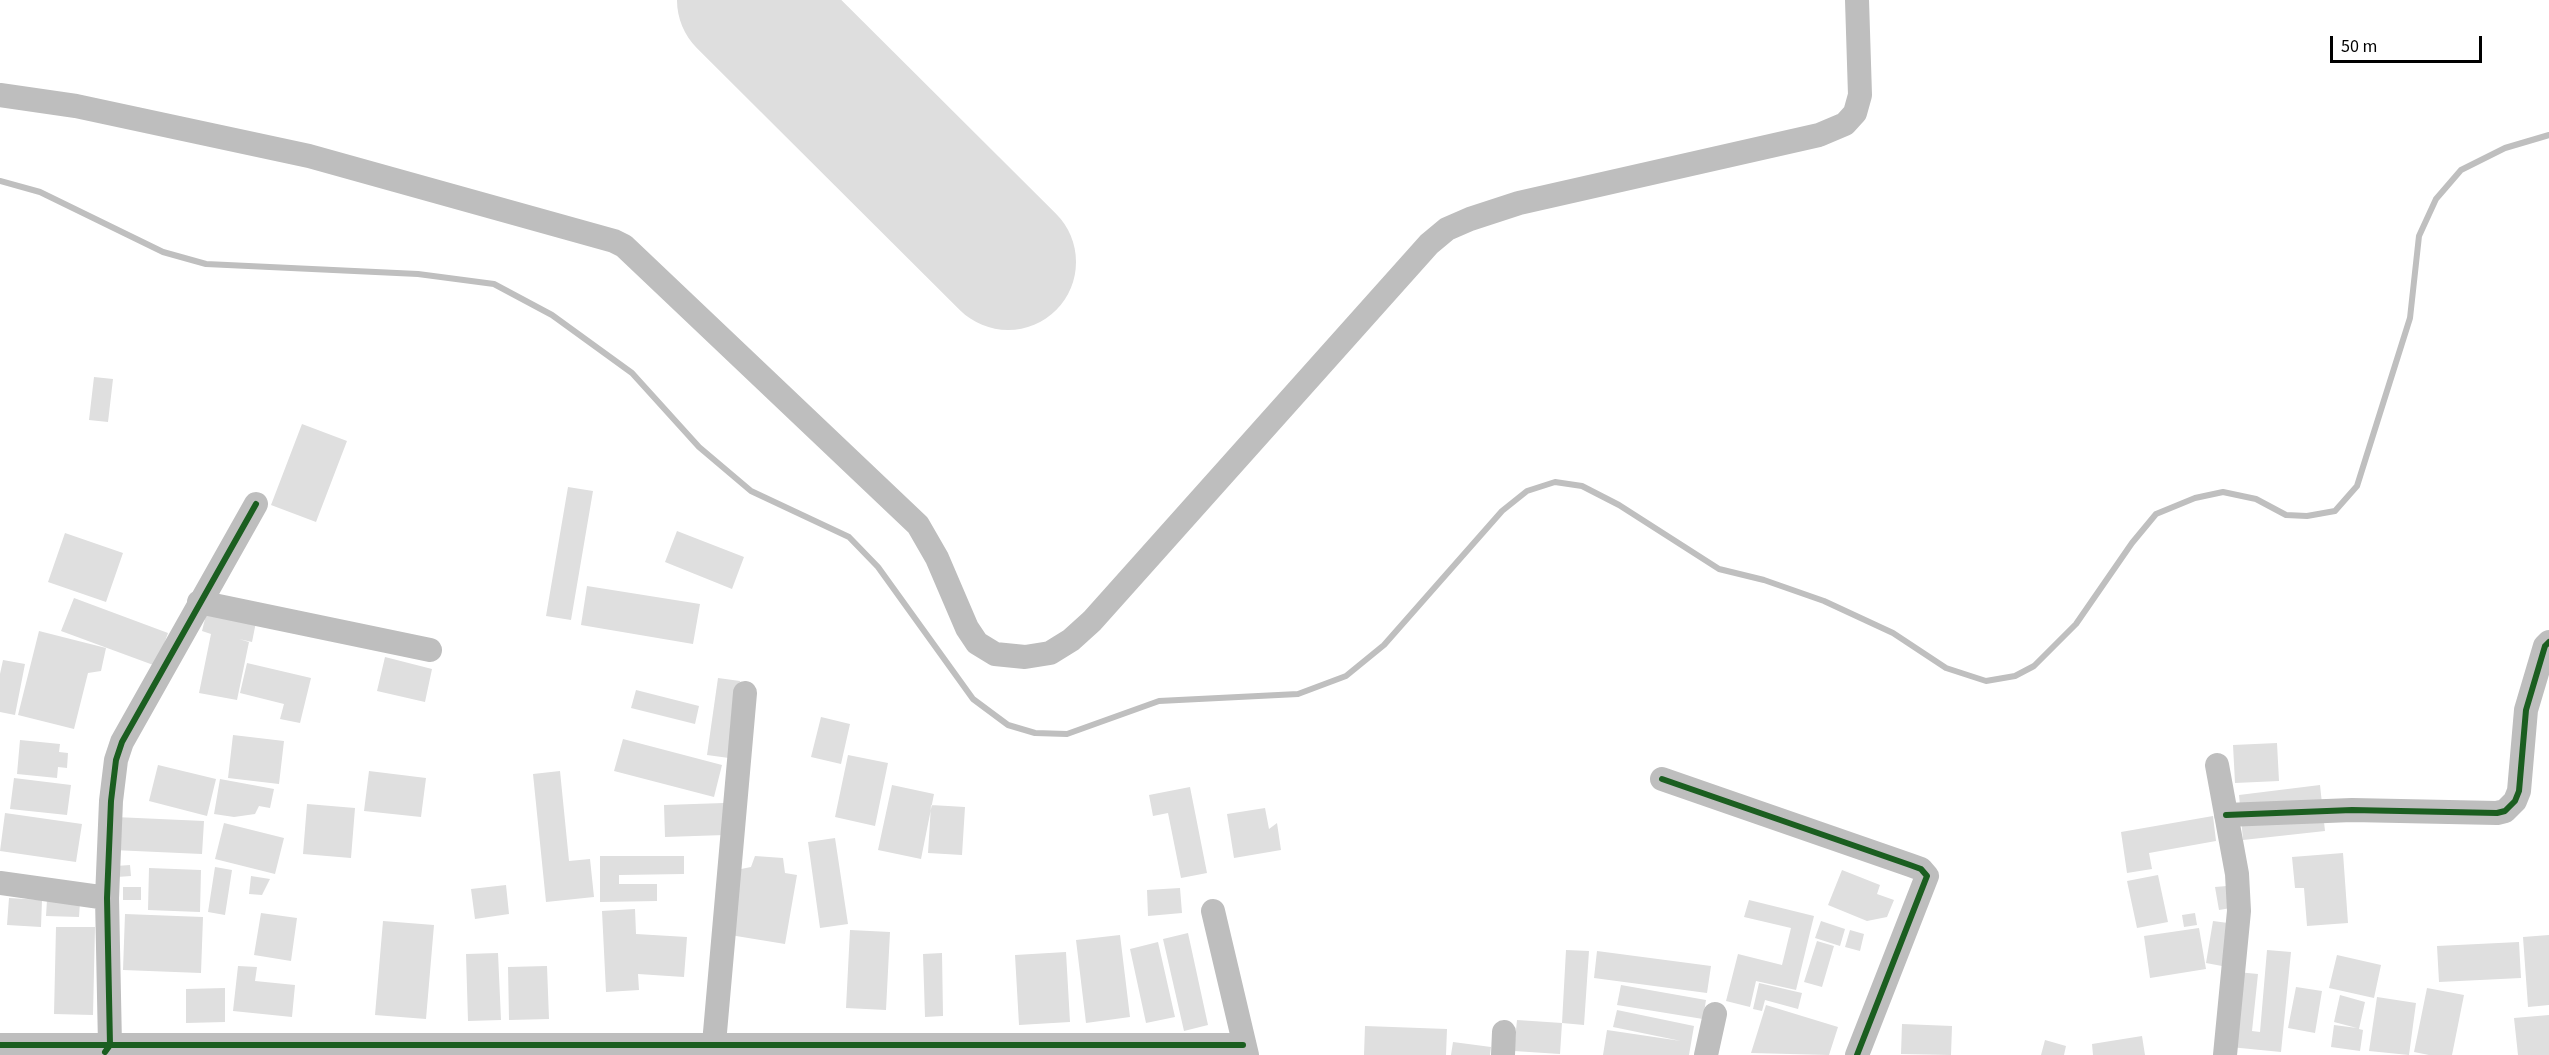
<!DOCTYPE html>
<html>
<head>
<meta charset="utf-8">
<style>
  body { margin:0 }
  #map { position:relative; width:2549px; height:1055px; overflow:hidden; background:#fff; font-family:"Source Sans 3",sans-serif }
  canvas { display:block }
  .scale { position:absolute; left:2330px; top:36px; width:152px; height:27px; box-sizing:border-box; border:3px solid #000; border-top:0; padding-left:8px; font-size:18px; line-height:21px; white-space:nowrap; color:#000; -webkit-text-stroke:4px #fff; paint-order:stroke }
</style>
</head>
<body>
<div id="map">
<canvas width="2549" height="1055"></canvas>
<div class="scale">50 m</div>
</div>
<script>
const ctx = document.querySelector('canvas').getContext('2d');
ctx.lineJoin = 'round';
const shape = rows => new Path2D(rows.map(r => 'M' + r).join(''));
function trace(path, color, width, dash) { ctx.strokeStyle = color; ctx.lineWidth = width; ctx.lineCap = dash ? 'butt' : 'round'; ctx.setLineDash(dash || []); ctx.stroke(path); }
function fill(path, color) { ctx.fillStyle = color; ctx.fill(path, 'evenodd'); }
const stream = shape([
  [0,181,40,192,163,252,206,264,418,274,494,284,552,315,632,373,699,447,751,491,849,537,878,567,973,699,1008,725,1035,733,1067,734,1159,701,1298,694,1346,676,1384,645,1502,511,1527,491,1555,482,1582,486,1619,505,1719,569,1764,580,1824,601,1893,633,1946,668,1986,681,2015,676,2034,666,2076,624,2132,543,2156,514,2195,498,2223,492,2256,499,2286,515,2307,516,2335,511,2357,486,2380,413,2410,318,2419,236,2436,199,2461,170,2505,148,2549,135]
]);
const runway = shape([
  [745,0,1008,262]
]);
const building = shape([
  [94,377,113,379,108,422,89,420],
  [302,424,347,441,316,522,271,505],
  [568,487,593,491,571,620,546,616],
  [677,531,744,557,732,589,665,562],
  [65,533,123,553,106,602,48,582],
  [587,586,700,604,693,644,581,625],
  [74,598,168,633,156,666,61,631],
  [207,611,256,622,252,642,239,639,249,642,237,700,199,693,211,634,202,631],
  [39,631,106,648,101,671,88,673,74,729,18,715],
  [385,657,432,669,425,702,377,691],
  [3,660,25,664,15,715,0,712,0,674],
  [247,663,311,678,300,723,280,719,284,704,240,693],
  [718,678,740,681,729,758,707,755],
  [636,690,699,706,695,724,631,708],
  [821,717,850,724,841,764,811,757],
  [233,735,284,741,279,784,228,778],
  [623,739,722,765,714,797,614,771],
  [20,740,60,744,59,752,68,753,67,768,58,767,57,778,17,774],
  [2277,743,2279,781,2235,783,2233,745],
  [848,755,888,763,875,826,835,817],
  [158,765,216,779,207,816,149,801],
  [369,771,426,778,421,817,364,811],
  [560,771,569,861,590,859,594,897,546,902,533,774],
  [14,778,71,785,67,815,10,809],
  [220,779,274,789,270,808,259,806,255,814,234,817,214,814],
  [892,785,934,794,921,859,878,850],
  [2320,785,2325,831,2243,840,2239,795],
  [1190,787,1207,873,1181,878,1168,813,1153,816,1149,795],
  [724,803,725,835,665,837,664,805],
  [307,804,355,808,351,858,303,854],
  [931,805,965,807,962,855,928,853],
  [1265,808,1269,829,1277,823,1281,850,1234,858,1227,814],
  [5,813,82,824,76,862,0,851],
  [2213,816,2216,841,2149,853,2152,869,2127,873,2121,832],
  [115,817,204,821,202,854,113,850],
  [224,823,284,838,275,874,215,859],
  [835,838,848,924,820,928,808,842],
  [2343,853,2348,923,2307,926,2304,888,2295,888,2292,857],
  [600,856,684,856,684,874,619,875,619,884,657,884,657,901,600,902],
  [755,856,783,858,785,873,797,875,785,944,730,935,741,869,751,867],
  [130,865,131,876,117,877,116,866],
  [215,867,232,870,225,915,208,912],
  [149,868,201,870,200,912,148,910],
  [1842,870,1880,885,1877,894,1894,900,1887,917,1867,921,1828,905],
  [2158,875,2168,922,2137,928,2127,881],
  [251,876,270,879,262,895,249,894],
  [506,885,509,914,475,919,471,889],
  [2227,886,2231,908,2219,910,2215,887],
  [123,887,141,887,141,900,123,900],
  [1180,888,1182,913,1148,916,1147,890],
  [9,898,42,900,41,927,7,925],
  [47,900,80,902,79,917,46,916],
  [1749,900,1814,916,1796,990,1756,981,1750,1007,1726,1001,1738,954,1782,965,1791,928,1744,917],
  [635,909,636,934,687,937,684,977,638,974,639,990,606,992,602,911],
  [261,913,297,918,291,961,254,955],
  [2195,913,2197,925,2184,927,2182,915],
  [125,914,203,917,201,973,123,970],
  [383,921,434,925,426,1019,375,1015],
  [1821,921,1845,929,1840,946,1815,938],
  [2213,921,2228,923,2222,966,2206,963],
  [56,927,95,927,93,1015,54,1014],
  [2199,928,2206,969,2150,978,2144,936],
  [850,930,890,932,886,1010,846,1008],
  [1850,930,1864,934,1860,951,1845,947],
  [1188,933,1208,1025,1184,1031,1163,939],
  [1120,935,1130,1017,1086,1023,1076,940],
  [2549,935,2549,1005,2528,1007,2523,937],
  [1817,941,1834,946,1822,987,1804,982],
  [1158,942,1175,1017,1146,1023,1130,949],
  [2519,942,2521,978,2439,982,2437,946],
  [1566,950,1589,951,1584,1025,1562,1023,1560,1054,1514,1051,1517,1020,1562,1023],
  [2267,950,2291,952,2281,1052,2230,1047,2237,972,2258,974,2252,1031,2260,1032],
  [1597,951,1711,966,1707,993,1594,978],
  [1066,952,1070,1022,1019,1025,1015,955],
  [498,953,501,1020,468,1021,466,954],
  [942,953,943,1016,925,1017,923,954],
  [2337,955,2381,965,2374,998,2329,988],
  [238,966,257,967,255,981,295,985,292,1017,233,1011],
  [547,966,549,1019,509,1020,508,967],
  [1759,983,1802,993,1798,1009,1765,1000,1762,1011,1753,1009],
  [1621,985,1706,1000,1703,1019,1617,1005],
  [2296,987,2322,991,2315,1033,2288,1028],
  [225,988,225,1022,186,1023,186,989],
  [2427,988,2464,995,2452,1055,2429,1055,2414,1052],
  [2340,995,2365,1002,2359,1029,2363,1030,2360,1051,2331,1047,2334,1025,2357,1028,2334,1022],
  [2377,997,2416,1003,2409,1055,2369,1051],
  [1766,1005,1838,1027,1829,1055,1751,1053],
  [1617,1010,1694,1026,1689,1055,1603,1055,1607,1030,1681,1041,1613,1027],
  [2549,1015,2549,1055,2518,1055,2514,1018],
  [1902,1024,1952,1026,1951,1055,1901,1054],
  [1365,1026,1447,1029,1446,1055,1364,1055],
  [2142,1036,2145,1055,2093,1055,2092,1044],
  [2045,1040,2066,1046,2064,1055,2041,1055],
  [1453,1042,1491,1047,1490,1055,1451,1055]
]);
const minor = shape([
  [0,95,76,106,309,156,614,241,624,246,918,525,937,558,967,628,977,643,995,654,1025,657,1050,653,1071,640,1092,621,1429,244,1447,229,1470,219,1519,203,1819,135,1845,124,1855,113,1860,95,1857,0],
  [199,602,430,650],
  [2217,765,2237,874,2239,911,2225,1055],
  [1662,779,1910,865,1921,869,1927,876,1857,1055],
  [2226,815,2352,810,2497,813,2505,811,2515,801,2519,791,2526,710,2545,646,2549,642],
  [0,883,107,898],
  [1213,911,1247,1055],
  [0,1045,1243,1045],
  [103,1055,110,1045,107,898,111,801,116,760,122,742,256,504],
  [713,1055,745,693],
  [1503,1055,1504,1032],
  [1706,1055,1715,1014]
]);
const cycleway = shape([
  [1662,779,1910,865,1921,869,1927,876,1857,1055],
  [2226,815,2352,810,2497,813,2505,811,2515,801,2519,791,2526,710,2545,646,2549,642],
  [0,1045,1243,1045],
  [105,1052,110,1045,107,898,111,801,116,760,122,742,256,504]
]);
trace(stream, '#bfbfbf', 6);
trace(runway, '#dedede', 136);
fill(building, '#dfdfdf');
trace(minor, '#bebebe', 24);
trace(cycleway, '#1b5e20', 6);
</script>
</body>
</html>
